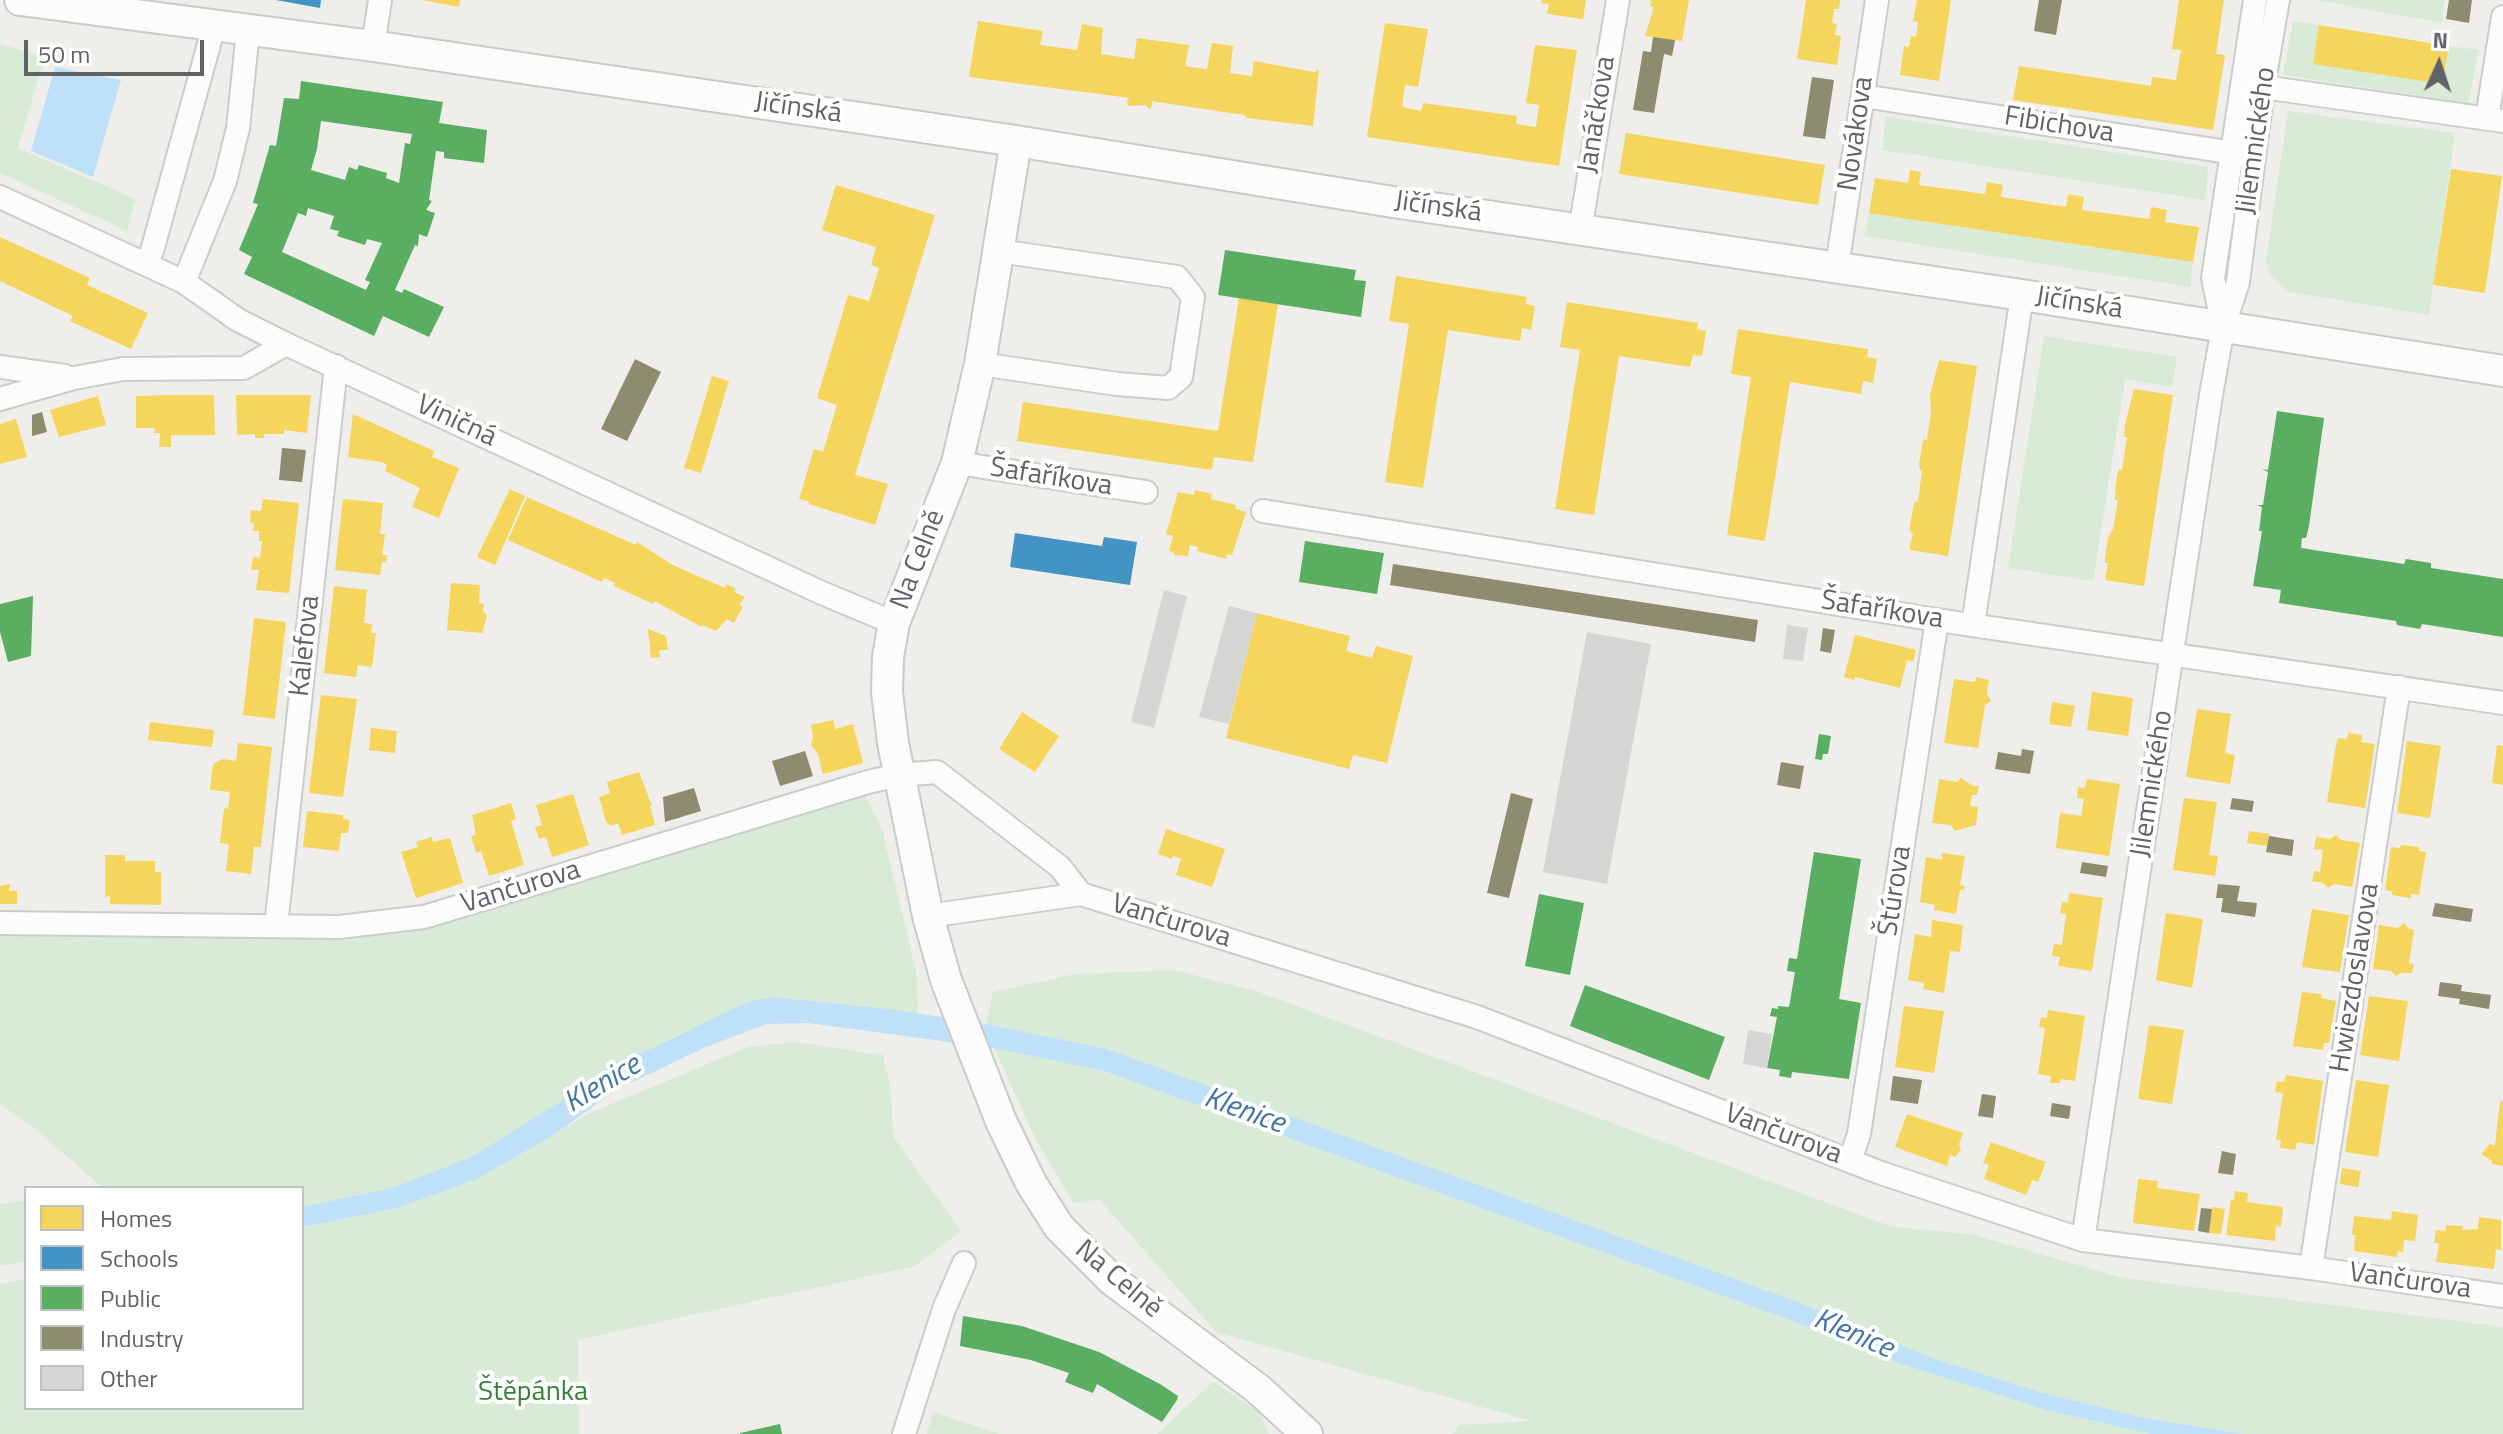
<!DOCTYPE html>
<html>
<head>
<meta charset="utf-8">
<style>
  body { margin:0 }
  #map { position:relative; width:2503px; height:1434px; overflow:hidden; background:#efeeea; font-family:"Titillium Web",sans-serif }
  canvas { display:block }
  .legend { position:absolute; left:24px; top:1186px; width:280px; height:224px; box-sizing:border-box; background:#fff; border:2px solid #bfc1c3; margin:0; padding:10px 14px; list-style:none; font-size:24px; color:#5f6368 }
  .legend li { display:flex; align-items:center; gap:16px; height:40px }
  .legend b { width:40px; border:2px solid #bfc1c3 }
  .north { position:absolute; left:2399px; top:24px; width:80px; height:80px; -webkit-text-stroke:6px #fff; paint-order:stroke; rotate:3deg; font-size:22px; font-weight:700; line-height:32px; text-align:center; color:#5f6368 }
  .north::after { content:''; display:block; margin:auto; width:28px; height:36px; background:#5f6368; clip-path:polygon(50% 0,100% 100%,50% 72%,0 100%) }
  .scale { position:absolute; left:24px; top:40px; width:180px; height:36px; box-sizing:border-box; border:4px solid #5f6368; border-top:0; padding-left:10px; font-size:24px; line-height:28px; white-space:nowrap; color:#5f6368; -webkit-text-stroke:6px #fff; paint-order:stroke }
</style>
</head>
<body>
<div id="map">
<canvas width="2503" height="1434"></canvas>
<ul class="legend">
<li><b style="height:22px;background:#f6d55c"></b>Homes</li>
<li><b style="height:22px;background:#4393c3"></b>Schools</li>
<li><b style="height:22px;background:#5aae61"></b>Public</li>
<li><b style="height:22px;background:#8c8c6e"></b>Industry</li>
<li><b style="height:22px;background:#d6d5d3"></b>Other</li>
</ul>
<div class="north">N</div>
<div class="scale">50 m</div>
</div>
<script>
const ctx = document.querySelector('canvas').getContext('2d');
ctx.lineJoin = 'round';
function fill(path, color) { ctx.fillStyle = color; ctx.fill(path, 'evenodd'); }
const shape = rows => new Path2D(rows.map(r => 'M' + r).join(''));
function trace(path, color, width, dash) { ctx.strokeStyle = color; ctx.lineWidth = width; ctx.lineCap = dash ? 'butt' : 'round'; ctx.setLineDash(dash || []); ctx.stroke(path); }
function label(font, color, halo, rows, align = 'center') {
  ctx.font = font + ' "Titillium Web",sans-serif'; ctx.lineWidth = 8; ctx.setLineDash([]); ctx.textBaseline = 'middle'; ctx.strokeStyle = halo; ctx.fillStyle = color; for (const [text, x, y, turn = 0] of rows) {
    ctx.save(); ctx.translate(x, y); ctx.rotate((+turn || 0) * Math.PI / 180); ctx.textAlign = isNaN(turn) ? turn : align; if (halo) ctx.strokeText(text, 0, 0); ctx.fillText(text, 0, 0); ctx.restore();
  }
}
const green = shape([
  [2315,0,2445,0,2442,23],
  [2293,21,2319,25,2314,64,2442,84,2449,46,2479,50,2468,103,2283,75],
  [0,44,36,54,43,63,18,148,136,199,127,231,0,173],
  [2288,111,2455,133,2429,315,2288,292,2269,274,2266,261],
  [1886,117,2208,167,2205,200,1882,150],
  [1869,213,2193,262,2190,287,1864,236],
  [2044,336,2177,357,2172,387,2125,379,2093,581,2008,568],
  [864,794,882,829,917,976,918,1015,772,997,684,1032,653,1048,618,1060,560,1102,471,1157,395,1187,302,1207,302,1188,103,1188,38,1131,0,1104,0,936,331,936,389,933,462,917],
  [1175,970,1256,991,1890,1226,1974,1235,2123,1278,2503,1327,2503,1434,2244,1434,2140,1417,2039,1392,1932,1358,1107,1049,986,1024,993,992,1075,974],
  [795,1042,883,1055,890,1086,894,1138,961,1231,915,1266,578,1340,579,1434,0,1434,0,1284,26,1279,26,1408,302,1408,302,1227,397,1208,477,1179,590,1113,748,1047],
  [994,1048,1104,1071,1798,1323,1901,1364,2047,1410,2150,1434,1453,1434,1459,1425,1532,1421,1216,1332,1099,1199,1074,1204,1036,1140],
  [26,1200,26,1261,0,1266,0,1204],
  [1213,1382,1258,1411,1269,1434,1157,1434],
  [933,1412,973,1425,1000,1434,927,1434]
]);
const water = shape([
  [55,67,121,80,93,177,31,151],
  [772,997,896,1010,986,1024,1107,1049,1800,1303,1932,1358,2039,1392,2140,1417,2244,1434,2150,1434,2047,1410,1901,1364,1798,1323,1104,1071,994,1048,808,1023,767,1024,706,1047,643,1077,617,1089,555,1134,477,1179,397,1208,302,1227,302,1207,395,1187,471,1157,560,1102,618,1060,653,1048,747,1002]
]);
const homes = shape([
  [422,0,460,0,459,7],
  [1542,0,1586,0,1583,19,1547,14,1549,4,1541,3],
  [1651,0,1689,0,1682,41,1645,36,1654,7,1650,6],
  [1806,0,1840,0,1839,9,1834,9,1832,23,1837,24,1835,35,1841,36,1837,65,1797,59],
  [1917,0,1951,0,1939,81,1900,75,1904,46,1909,47,1911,36,1916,37,1918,22,1913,21],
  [2179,0,2224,0,2216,54,2225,55,2213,130,2013,100,2019,66,2151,86,2152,77,2176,80,2181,50,2172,49],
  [978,21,1043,31,1040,45,1077,50,1082,24,1103,28,1101,54,1134,59,1137,38,1189,45,1185,66,1207,69,1212,43,1233,46,1230,73,1252,76,1254,61,1314,72,1319,70,1313,126,1247,118,1244,115,1151,101,1153,104,1150,109,1145,105,1128,106,1127,100,1130,98,969,77],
  [1385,23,1428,29,1418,87,1405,85,1402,107,1421,111,1423,103,1517,116,1516,124,1536,127,1539,105,1526,103,1535,45,1577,50,1559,166,1367,137],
  [2319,25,2449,46,2442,84,2313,64],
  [1626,133,1825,165,1818,205,1619,174],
  [2451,169,2502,176,2485,293,2433,285],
  [1910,170,1921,172,1919,185,1985,194,1987,182,2003,185,2001,197,2066,207,2068,194,2084,197,2082,210,2149,219,2151,207,2167,210,2165,222,2199,227,2193,262,1869,213,1875,178,1908,183],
  [836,185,935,215,855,475,888,484,875,525,809,504,810,502,799,499,814,449,823,452,837,405,817,398,848,295,869,301,879,268,871,265,876,247,822,230],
  [0,237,90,278,87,285,148,313,131,349,70,321,73,316,0,281],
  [1396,276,1527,297,1526,304,1535,306,1531,330,1522,328,1520,341,1448,330,1423,488,1385,482,1409,324,1389,321],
  [1239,298,1278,304,1253,462,1214,457,1212,470,1017,441,1023,402,1218,431],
  [1567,302,1698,323,1697,329,1706,331,1702,356,1693,355,1690,367,1619,356,1594,515,1555,509,1580,350,1560,347],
  [1738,329,1868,349,1867,357,1877,359,1873,383,1863,381,1861,394,1790,382,1765,541,1727,535,1751,377,1731,374],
  [1939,360,1977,366,1948,556,1910,550,1910,545,1913,533,1910,532,1910,526,1913,507,1915,502,1918,502,1922,470,1920,470,1919,464,1922,445,1924,439,1927,440,1931,411,1930,395],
  [712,376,729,381,701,473,684,468],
  [2134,389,2173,395,2144,586,2105,580,2108,563,2105,563,2105,557,2108,538,2113,529,2118,500,2115,500,2115,494,2117,475,2119,469,2122,470,2127,437,2124,437,2125,425],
  [171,395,214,395,215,435,171,435,171,447,159,447,160,433,154,433,155,428,136,428,136,396],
  [236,395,311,395,307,433,284,430,284,434,264,434,264,438,255,438,255,434,237,435],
  [98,396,106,425,59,437,50,410],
  [353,414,434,451,432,457,459,468,439,518,412,507,420,488,385,471,387,465,381,462,348,457],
  [16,419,27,457,0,464,0,424],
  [510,489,525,496,495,565,477,557],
  [1195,490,1212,494,1211,499,1236,505,1235,509,1246,512,1232,555,1227,554,1226,559,1197,551,1198,547,1190,545,1188,556,1174,555,1174,552,1169,551,1173,536,1166,534,1178,492,1194,495],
  [527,497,636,545,637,542,671,564,695,575,725,588,726,584,736,589,734,592,745,597,739,605,743,607,734,623,727,619,716,631,703,625,702,627,654,601,653,604,614,586,615,583,604,578,602,582,508,540],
  [263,499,299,503,289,593,256,590,259,570,251,570,253,557,260,558,262,541,259,541,259,531,253,531,254,523,250,522,251,510,261,511],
  [343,499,383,503,380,534,385,534,382,555,387,555,386,562,382,562,380,575,335,570],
  [451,583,480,585,479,603,484,604,483,611,487,616,482,633,447,630],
  [334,586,367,590,364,623,372,624,371,633,376,633,372,667,358,665,356,677,324,673],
  [1257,613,1350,636,1346,651,1372,658,1376,646,1413,656,1387,763,1353,755,1349,769,1226,738],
  [254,618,286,622,275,719,243,715],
  [648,629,666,636,668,650,659,650,660,657,651,658],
  [1855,635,1916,650,1913,662,1907,660,1900,688,1855,677,1854,680,1844,677],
  [1976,677,1989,680,1987,694,1991,701,1985,705,1978,748,1944,743,1954,679,1975,682],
  [2092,692,2133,698,2128,736,2087,730],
  [321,695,357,699,343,797,309,793],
  [2052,702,2075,706,2071,727,2049,724],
  [2197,709,2231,714,2225,753,2235,755,2230,784,2186,777],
  [1022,712,1059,736,1035,772,999,749],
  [833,720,835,729,853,724,863,763,823,774,818,754,811,745,813,737,811,725],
  [150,722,214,730,212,747,148,740],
  [371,728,397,731,395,753,369,750],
  [2348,733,2362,735,2361,742,2375,744,2365,808,2327,802,2336,745,2338,738,2347,739],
  [2407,741,2441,746,2430,818,2397,813],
  [238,743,272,747,261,847,254,847,251,874,226,871,229,844,220,843,224,808,228,809,230,792,210,790,213,764,223,759,236,761],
  [2497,745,2503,746,2503,785,2492,783],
  [639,772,652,806,650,806,655,825,622,835,618,823,612,826,606,822,599,797,610,793,607,782],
  [1961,778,1973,786,1979,786,1977,795,1972,795,1970,806,1978,807,1976,825,1955,831,1951,825,1932,823,1939,779,1957,782],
  [2087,779,2120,784,2109,856,2056,848,2060,813,2081,816,2084,799,2077,798,2078,787,2085,788],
  [573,794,589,845,552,857,546,837,539,839,535,827,542,825,536,805],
  [2184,798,2217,802,2209,855,2218,856,2215,876,2173,870],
  [511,803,516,819,511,821,524,865,489,876,481,851,476,853,471,836,475,835,475,829,472,815],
  [307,811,343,815,343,819,350,820,348,833,341,833,339,851,303,847],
  [1166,829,1225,849,1212,887,1176,875,1181,859,1173,856,1172,859,1158,854],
  [2249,831,2269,834,2267,846,2247,843],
  [2336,835,2341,840,2360,843,2352,887,2334,884,2328,888,2323,883,2312,881,2314,871,2320,872,2323,850,2314,849,2316,837,2330,839],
  [432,837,433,842,450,838,463,883,416,898,401,852,418,847,416,842],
  [2401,845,2419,847,2419,851,2426,852,2419,895,2411,894,2411,898,2392,895,2392,891,2385,890,2391,847,2400,848],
  [1942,853,1965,856,1960,885,1965,886,1964,890,1960,889,1956,914,1934,910,1935,905,1920,902,1926,857,1942,860],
  [105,855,125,855,125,861,155,861,155,872,161,872,161,905,110,904,110,896,105,897],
  [10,884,9,891,17,891,17,904,0,904,0,886],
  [2069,893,2103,898,2092,971,2058,966,2060,957,2052,956,2054,944,2062,945,2066,914,2060,913,2062,902,2068,903],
  [2312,909,2349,915,2340,972,2302,967],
  [2166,913,2203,919,2192,988,2156,980],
  [1932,920,1963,925,1960,952,1950,951,1944,993,1923,989,1924,983,1908,980,1915,934,1931,937],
  [2404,923,2409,929,2414,930,2409,963,2414,964,2412,973,2402,973,2396,976,2391,971,2373,969,2379,925,2398,928],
  [2302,992,2321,994,2321,998,2336,1001,2329,1043,2324,1043,2323,1050,2293,1046],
  [2369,996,2408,1001,2399,1061,2360,1055],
  [1904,1006,1944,1011,1934,1073,1895,1067],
  [2048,1010,2085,1016,2075,1081,2061,1079,2060,1083,2050,1083,2051,1076,2038,1074,2045,1028,2039,1027,2041,1017,2047,1018],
  [2149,1025,2184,1030,2172,1104,2138,1099],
  [2286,1075,2323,1081,2314,1145,2297,1142,2295,1150,2280,1148,2281,1140,2276,1140,2283,1093,2275,1092,2277,1081,2284,1082],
  [2356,1080,2389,1085,2378,1157,2345,1152],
  [2500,1101,2503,1102,2503,1166,2492,1164,2492,1161,2481,1154,2490,1144,2495,1145],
  [1907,1114,1963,1133,1959,1144,1961,1150,1955,1157,1950,1155,1947,1166,1895,1147],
  [1991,1142,2046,1162,2038,1182,2032,1180,2026,1195,1984,1179,1989,1165,1983,1163],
  [2342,1168,2361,1171,2358,1187,2340,1184],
  [2138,1179,2158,1181,2157,1188,2200,1194,2194,1231,2133,1223],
  [2235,1191,2248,1193,2247,1202,2283,1207,2281,1227,2276,1226,2275,1241,2226,1235,2231,1200,2234,1200],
  [2212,1207,2225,1209,2221,1234,2209,1233],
  [2392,1211,2418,1215,2415,1241,2404,1240,2403,1252,2398,1251,2397,1257,2354,1251,2355,1235,2352,1235,2354,1216,2391,1220],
  [2479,1217,2501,1220,2501,1250,2496,1249,2494,1269,2436,1262,2439,1243,2434,1243,2436,1230,2446,1231,2446,1225,2463,1226,2462,1230,2478,1229]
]);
const schools = shape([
  [276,0,321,0,320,8],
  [1015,533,1102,546,1104,537,1137,542,1130,585,1010,567]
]);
const public = shape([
  [301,81,443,102,439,123,487,130,484,163,444,158,444,152,436,151,429,200,432,201,426,210,435,213,427,237,419,234,418,246,415,245,395,290,402,293,404,289,444,307,429,337,383,316,374,336,244,274,252,257,239,250,258,204,253,203,270,145,276,146,284,98,299,99],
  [321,121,412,134,410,144,405,143,399,183,386,178,387,173,359,165,357,170,349,167,345,180,311,170,317,149],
  [308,208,334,216,330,229,339,231,337,236,365,245,367,239,382,243,365,280,370,282,366,290,282,252,298,213,306,216],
  [1225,250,1356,270,1354,280,1366,281,1361,317,1218,295],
  [2277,411,2324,418,2309,526,2306,538,2302,538,2301,548,2404,564,2406,559,2431,563,2431,568,2503,579,2503,637,2422,624,2420,629,2397,625,2396,621,2279,603,2281,590,2253,586,2262,531,2259,531,2262,507,2257,505,2263,505,2268,472,2262,469,2268,470],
  [1305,541,1384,553,1377,594,1299,582],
  [33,596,31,656,8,662,0,632,0,604],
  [1819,734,1831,736,1828,754,1823,754,1822,760,1815,759],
  [1814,852,1861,859,1839,999,1861,1003,1849,1079,1792,1072,1791,1078,1779,1076,1780,1070,1767,1068,1777,1017,1770,1016,1772,1008,1778,1009,1778,1006,1789,1007,1795,972,1787,971,1789,958,1797,959],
  [1539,894,1584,903,1570,975,1525,966],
  [1585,985,1725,1037,1709,1080,1570,1026],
  [963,1316,1022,1326,1099,1352,1160,1384,1178,1396,1177,1400,1162,1422,1097,1384,1093,1393,1065,1382,1069,1373,1031,1360,960,1346],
  [780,1424,782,1434,740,1434,740,1433]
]);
const industry = shape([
  [2039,0,2062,0,2056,35,2034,31],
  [2449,0,2472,0,2469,23,2446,19],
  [1653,37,1675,40,1672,56,1664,54,1654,113,1633,110,1643,51,1651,52],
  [1812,77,1834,80,1825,139,1803,136],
  [635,359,661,372,627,441,601,429],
  [42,412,47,432,32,436,32,415],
  [282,448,306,450,302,482,279,480],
  [1393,564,1758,620,1755,642,1390,585],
  [1823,628,1835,630,1831,653,1820,651],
  [2022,749,2034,751,2030,774,1995,769,1998,752,2021,756],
  [805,751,813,776,780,786,772,761],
  [1781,762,1804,766,1800,789,1777,785],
  [694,788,701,811,665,822,663,797],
  [1511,793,1533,799,1509,898,1487,893],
  [2232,798,2254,801,2252,812,2230,809],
  [2269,836,2294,840,2292,856,2266,852],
  [2082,862,2108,866,2106,877,2080,873],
  [2218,884,2240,886,2237,901,2257,903,2255,917,2221,912,2223,898,2216,898],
  [2435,903,2473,909,2471,922,2432,916],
  [2440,982,2462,985,2461,991,2491,995,2489,1009,2459,1004,2460,999,2438,996],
  [1893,1076,1922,1080,1918,1104,1890,1100],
  [1982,1094,1996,1096,1993,1118,1978,1116],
  [2052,1103,2071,1106,2069,1119,2050,1116],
  [2222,1151,2236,1154,2233,1175,2218,1173],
  [2201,1208,2212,1209,2209,1233,2198,1231]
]);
const building = shape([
  [1164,590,1187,596,1154,728,1131,722],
  [1229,606,1257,613,1229,724,1199,717],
  [1787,625,1808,628,1803,661,1783,659],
  [1587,632,1651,644,1607,884,1543,872],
  [1748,1030,1772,1034,1767,1068,1743,1064]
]);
const street = shape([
  [373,46,380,0],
  [2263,87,2503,121],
  [1863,96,2254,156],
  [2487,118,2503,17],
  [0,197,184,282,238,320,286,344,822,593,894,623],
  [1580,231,1618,0],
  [146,264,152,251,214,26],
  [1837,267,1877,0],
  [184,282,225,181,238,128,248,31],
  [2223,327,2213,278,2255,0],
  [980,364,1117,384,1168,388,1181,377,1193,297,1177,277,999,251],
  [0,367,65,376],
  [0,399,74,378,123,369,244,368,286,344],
  [957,463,1146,492],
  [1263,511,1937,620,2503,703],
  [1973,625,2022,295],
  [928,916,1081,894,1477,1017,1881,1173,2083,1240,2311,1268,2503,1296],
  [0,923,339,927,424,917,868,782,898,775,937,772,1060,867,1081,894],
  [276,926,336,366],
  [1850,1161,1859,1134,1937,620],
  [2083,1240,2211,395,2223,328,2238,282,2263,87,2278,0],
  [2311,1268,2399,687],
  [904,1434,944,1309,964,1263]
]);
const secondary = shape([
  [20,0,373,46,1016,141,1393,202,2022,295,2503,371],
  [1016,141,980,364,957,463,894,623,888,657,887,692,893,743,928,916,946,980,1001,1121,1031,1183,1059,1227,1112,1280,1258,1389,1307,1434]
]);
const streetNames = [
  ["Jičínská",798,109,8],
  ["Janáčkova",1598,115,-81],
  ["Fibichova",2059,126,9],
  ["Novákova",1857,134,-82],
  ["Jilemnického",2257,141,-82],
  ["Jičínská",1438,208,8],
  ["Jičínská",2079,304,9],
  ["Viničná",456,422,25],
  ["Šafaříkova",1051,478,9],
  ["Na Celně",919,560,-69],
  ["Šafaříkova",1882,611,9],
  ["Kalefova",306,646,-84],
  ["Jilemnického",2153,784,-81],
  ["Vančurova",521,888,-17],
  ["Štúrova",1896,891,-81],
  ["Vančurova",1171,922,17],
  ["Hwiezdoslavova",2356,978,-81],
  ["Vančurova",1783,1135,21],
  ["Na Celně",1118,1280,40],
  ["Vančurova",2410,1282,8]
];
const parkNames = [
  ["Štěpánka",533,1393]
];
const waterNames = [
  ["Klenice",603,1085,-31],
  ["Klenice",1244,1112,20],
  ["Klenice",1853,1335,23]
];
fill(green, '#d8ebd6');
fill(water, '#bfe0f9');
fill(homes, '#f6d55c');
fill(schools, '#4393c3');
fill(public, '#5aae61');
fill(industry, '#8c8c6e');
fill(building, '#d6d5d3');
trace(street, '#cbcccc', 26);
trace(secondary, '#cacacb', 34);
trace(street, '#fdfcfc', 22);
trace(secondary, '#fdfcfc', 30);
label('28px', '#5f6368', '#fff', streetNames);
label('28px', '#348238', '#fff', parkNames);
label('italic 30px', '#4174aa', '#fff', waterNames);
</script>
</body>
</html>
